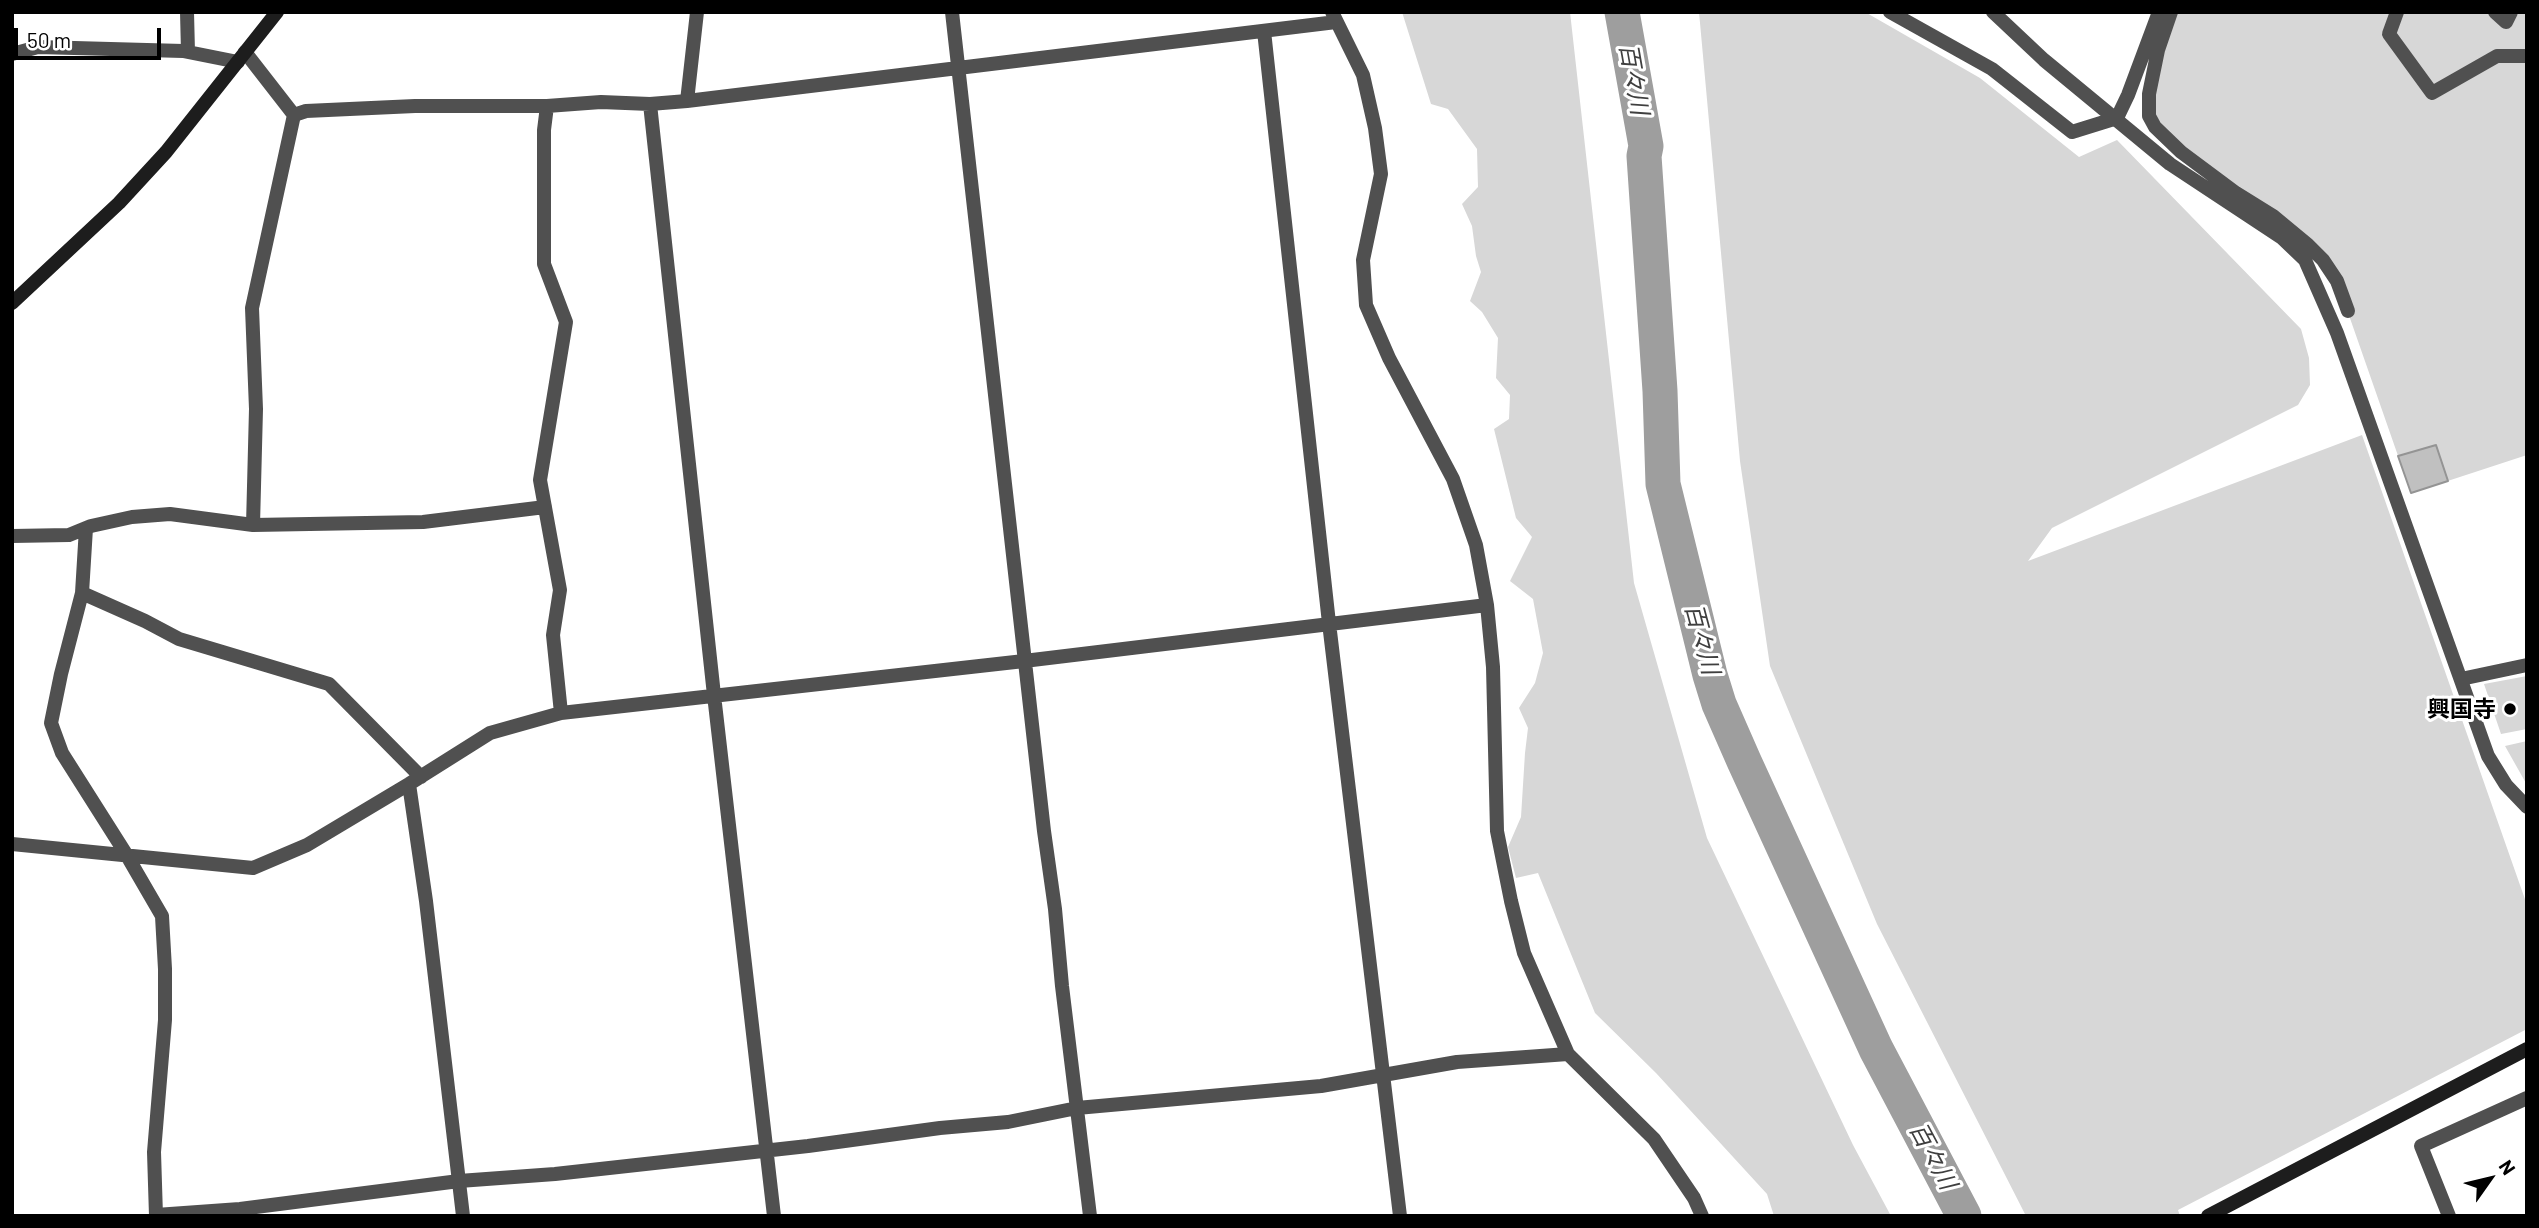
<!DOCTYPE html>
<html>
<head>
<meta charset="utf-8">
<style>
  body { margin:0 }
  #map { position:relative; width:2539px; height:1228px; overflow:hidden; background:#fff; font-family:Barlow,sans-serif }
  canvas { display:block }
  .frame { position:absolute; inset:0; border:14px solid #000; pointer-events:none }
  .north { position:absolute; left:2455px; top:1144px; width:70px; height:70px; -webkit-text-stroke:5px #fff; paint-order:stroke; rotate:56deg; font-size:19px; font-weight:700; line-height:28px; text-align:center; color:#000 }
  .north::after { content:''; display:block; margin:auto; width:24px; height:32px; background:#000; clip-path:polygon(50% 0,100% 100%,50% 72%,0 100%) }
  .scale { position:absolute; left:14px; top:28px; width:147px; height:32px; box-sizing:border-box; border:4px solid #000; border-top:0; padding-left:9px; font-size:21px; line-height:24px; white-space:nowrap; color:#000; -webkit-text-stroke:5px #fff; paint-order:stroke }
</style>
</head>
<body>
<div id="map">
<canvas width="2539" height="1228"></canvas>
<div class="frame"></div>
<div class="north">N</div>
<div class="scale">50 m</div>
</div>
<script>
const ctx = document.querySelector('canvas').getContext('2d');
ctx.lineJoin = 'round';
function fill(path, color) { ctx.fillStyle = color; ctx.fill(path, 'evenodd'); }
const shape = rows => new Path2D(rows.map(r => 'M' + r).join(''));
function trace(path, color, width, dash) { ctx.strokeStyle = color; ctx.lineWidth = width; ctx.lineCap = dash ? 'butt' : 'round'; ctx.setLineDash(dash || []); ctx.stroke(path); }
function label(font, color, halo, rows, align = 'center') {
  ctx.font = font + ' Barlow,"Noto Sans JP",sans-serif'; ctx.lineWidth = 6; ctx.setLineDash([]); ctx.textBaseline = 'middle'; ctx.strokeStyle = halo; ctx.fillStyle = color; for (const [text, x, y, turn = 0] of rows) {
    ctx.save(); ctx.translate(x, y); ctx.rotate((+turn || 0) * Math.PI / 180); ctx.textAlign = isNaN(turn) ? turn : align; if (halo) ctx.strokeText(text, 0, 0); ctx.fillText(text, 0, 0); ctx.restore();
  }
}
const green = shape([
  [1402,12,1570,12,1634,583,1707,838,1853,1145,1891,1216,1774,1216,1767,1194,1656,1073,1595,1013,1538,873,1516,878,1508,847,1521,817,1525,753,1528,728,1519,708,1535,683,1543,653,1533,599,1510,581,1532,537,1516,518,1494,429,1509,419,1510,395,1496,378,1498,338,1482,312,1470,301,1481,272,1476,256,1472,226,1462,204,1478,187,1477,149,1448,109,1431,104],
  [1699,12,1865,12,1980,78,2079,157,2117,140,2301,329,2309,358,2310,385,2298,405,2052,528,2028,561,2362,435,2527,905,2527,1029,2178,1210,2180,1216,2026,1216,1877,924,1770,666,1740,461],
  [2171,12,2527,12,2527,455,2411,493,2337,281,2323,260,2181,152,2148,105],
  [2527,676,2527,729,2501,734,2484,684],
  [2527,741,2527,785,2505,746]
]);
const river = shape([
  [1622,12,1646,146,1644,156,1660,391,1663,484,1710,675,1719,704,1744,761,1876,1049,1964,1216]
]);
const building = shape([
  [2436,445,2448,481,2411,493,2398,456,2436,445]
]);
const street = shape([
  [187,12,188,52],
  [952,12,1044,831,1055,909,1062,986,1090,1216],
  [1332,12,1363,75,1375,128,1381,174,1363,260,1366,305,1389,358,1453,479,1476,545,1487,605,1493,667,1497,831,1511,901,1524,953,1568,1054,1654,1139,1694,1198,1702,1216],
  [1890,12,1992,69,2072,132,2117,118,2128,95,2159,12],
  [1993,12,2044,60,2170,164,2282,238,2305,260,2337,333,2488,756,2506,785,2527,807],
  [2171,12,2158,50,2149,94,2149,116,2155,127,2181,152,2236,193,2273,216,2308,245,2323,260,2337,281,2348,311],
  [2397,12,2389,34,2432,93,2497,56,2527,56],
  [2495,12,2506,22,2511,12],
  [1264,31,1329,623,1400,1216],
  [12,54,38,47,183,51,238,62],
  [687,101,697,12],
  [650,104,714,695,774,1216],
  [547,106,544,130,544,264,566,322,540,480,560,590,553,635,561,713],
  [294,115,306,111,415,106,547,106,601,102,650,104,687,101,1336,22],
  [253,525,423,522,545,507],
  [86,528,82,593,61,674,51,723,62,753,126,854,162,916,165,969,165,1020,154,1152,156,1216],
  [12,536,69,535,91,526,132,517,170,514,253,525,256,409,252,308,294,115,245,52],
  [82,593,145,621,179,639,329,684,421,777],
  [2461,679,2527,665],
  [409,784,426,901,463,1216],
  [12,844,253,868,307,845,409,784,490,733,561,713,1024,661,1487,605],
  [156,1215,240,1209,459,1181,555,1174,808,1146,940,1128,1008,1122,1077,1108,1321,1086,1457,1062,1568,1054],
  [2449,1216,2421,1146,2527,1098]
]);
const secondary = shape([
  [12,303,119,203,166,152,277,12],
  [2208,1216,2527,1049]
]);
const markers = [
  [2510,709,7,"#000"]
];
const poiNames = [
  ["興国寺",2496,709]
];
const waterNames = [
  ["百々川",1634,79,80],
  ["百々川",1702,639,75],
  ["百々川",1933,1156,62]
];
fill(green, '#d7d7d7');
trace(river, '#9e9e9e', 35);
fill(building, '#c0c0c0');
trace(building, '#949494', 2);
trace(street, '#505050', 14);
trace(secondary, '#1d1d1d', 14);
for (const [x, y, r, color] of markers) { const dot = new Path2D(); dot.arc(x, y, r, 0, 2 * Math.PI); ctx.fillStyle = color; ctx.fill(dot); trace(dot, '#fff', 2.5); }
label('bold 23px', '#000', '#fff', poiNames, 'right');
label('italic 24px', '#3f3f3f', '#fff', waterNames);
</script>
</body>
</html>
